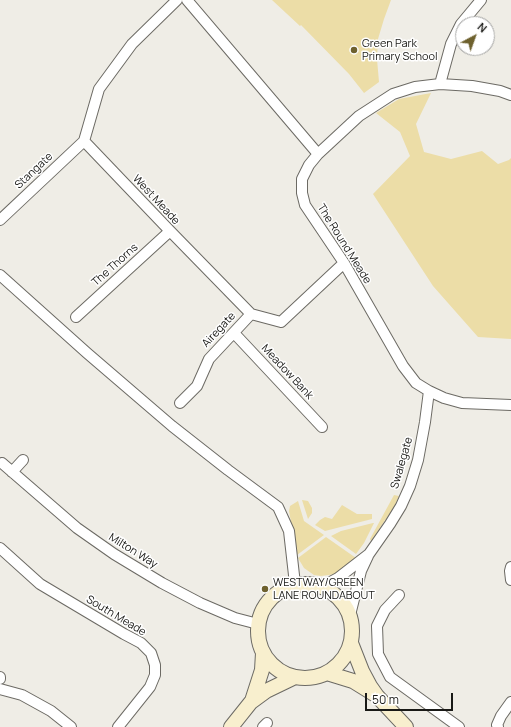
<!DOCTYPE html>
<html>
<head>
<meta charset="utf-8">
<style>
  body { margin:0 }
  #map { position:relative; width:511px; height:727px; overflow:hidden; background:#efede6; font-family:Manrope,sans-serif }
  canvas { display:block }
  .north { position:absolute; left:455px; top:16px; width:40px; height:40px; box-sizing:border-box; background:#fff; border:1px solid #a3a3a2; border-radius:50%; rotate:41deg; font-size:11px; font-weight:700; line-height:16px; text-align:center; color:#191916 }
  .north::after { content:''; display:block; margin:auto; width:14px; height:18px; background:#6e612e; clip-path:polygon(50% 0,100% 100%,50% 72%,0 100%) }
  .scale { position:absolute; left:365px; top:693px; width:88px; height:18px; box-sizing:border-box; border:2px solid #191916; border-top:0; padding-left:5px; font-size:12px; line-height:14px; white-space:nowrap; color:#191916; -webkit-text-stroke:3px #fff; paint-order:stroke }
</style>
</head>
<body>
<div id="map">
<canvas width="511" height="727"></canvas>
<div class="north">N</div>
<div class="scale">50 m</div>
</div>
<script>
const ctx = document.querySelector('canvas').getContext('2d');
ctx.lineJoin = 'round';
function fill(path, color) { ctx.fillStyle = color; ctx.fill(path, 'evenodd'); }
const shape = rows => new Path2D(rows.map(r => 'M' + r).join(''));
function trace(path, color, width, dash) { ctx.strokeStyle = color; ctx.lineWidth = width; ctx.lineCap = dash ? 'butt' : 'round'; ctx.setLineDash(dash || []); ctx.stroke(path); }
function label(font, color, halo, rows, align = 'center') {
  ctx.font = font + ' Manrope,sans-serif'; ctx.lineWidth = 3; ctx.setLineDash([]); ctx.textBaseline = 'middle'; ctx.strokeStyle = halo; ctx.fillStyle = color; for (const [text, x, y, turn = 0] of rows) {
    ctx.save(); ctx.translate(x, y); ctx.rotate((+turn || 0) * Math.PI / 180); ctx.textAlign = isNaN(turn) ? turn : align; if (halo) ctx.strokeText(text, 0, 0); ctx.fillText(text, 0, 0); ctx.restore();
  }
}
const green = shape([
  [272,0,391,0,384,19,378,39,377,59,379,82,364,93,349,74,301,25,300,26],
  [431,93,416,124,424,152,451,159,482,151,498,164,509,160,511,158,511,339,478,337,433,286,373,194,410,156,400,132,376,113,399,99],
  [394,495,399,496,394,507,371,541,370,539],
  [302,500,308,501,312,508,312,513,308,519],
  [298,501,304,521,324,535,297,555,289,511,290,506],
  [342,505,357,514,372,514,372,519,325,531,315,525,320,520,325,517,332,519],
  [373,523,374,523,364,543,356,554,331,536,341,531],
  [326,537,356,558,336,574,321,576,314,575,304,568,298,558]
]);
const street = shape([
  [187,0,318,154],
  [440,84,451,44,461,24,481,0],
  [511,95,500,91,472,86,440,84,415,87,393,94,359,116,318,154,309,165,302,179,302,193,305,205,344,263,403,366,416,383,429,391,444,398,462,403,511,405],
  [84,141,170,231,251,314,281,322,344,263],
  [84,141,99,89,132,44,177,0],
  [0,220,84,141],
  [0,275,87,353,172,426,228,470,278,507,289,531,295,584],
  [76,317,170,231],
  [234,333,322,427],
  [180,403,197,386,209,359,251,314],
  [2,463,77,528,114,554,162,583,200,603,235,618,258,624],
  [12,472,23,460],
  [0,548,40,584,124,634,141,643,151,653,155,665,155,675,150,687,118,727],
  [511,567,510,571,511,580],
  [323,586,338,578,369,554,390,524,401,506,410,486,418,460,425,422,429,391],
  [399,595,385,610,377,626,378,654,390,677,459,727],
  [350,615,361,571,368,556],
  [0,679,0,677],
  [0,689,22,695,51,711,71,727],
  [263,727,267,723],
  [498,727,497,725,501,716,511,702]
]);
const secondary = shape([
  '258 631a47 47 0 1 1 94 0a47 47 0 1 1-94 0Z',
  [351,643,362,671,370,686,377,696,406,727],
  [327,673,353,681,374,694],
  [252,701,262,670,263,653],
  [231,727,251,702,266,691,295,677]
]);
const markers = [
  [354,50,4,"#6e612e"],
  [265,589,4,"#6e612e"]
];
const poiNames = [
  ["Green Park",362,44],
  ["Primary School",362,57],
  ["WESTWAY/GREEN",273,583],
  ["LANE ROUNDABOUT",273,596]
];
const streetNames = [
  ["Stangate",34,171,-43],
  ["West Meade",156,200,47],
  ["The Round Meade",344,244,58],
  ["The Thorns",115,265,-42],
  ["Airegate",219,330,-47],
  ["Meadow Bank",287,372,47],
  ["Swalegate",402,463,-74],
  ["Milton Way",133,551,32],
  ["South Meade",116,616,31]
];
fill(green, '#ecdda7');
trace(street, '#6c6a64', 12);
trace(secondary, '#6c6a64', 16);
trace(street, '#fff', 10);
trace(secondary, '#f8efce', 14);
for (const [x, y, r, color] of markers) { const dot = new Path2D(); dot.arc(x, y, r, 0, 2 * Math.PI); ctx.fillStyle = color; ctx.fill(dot); trace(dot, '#fff', 1.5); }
label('11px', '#191916', '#fff', poiNames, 'left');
label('11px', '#191916', '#fff', streetNames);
</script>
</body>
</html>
